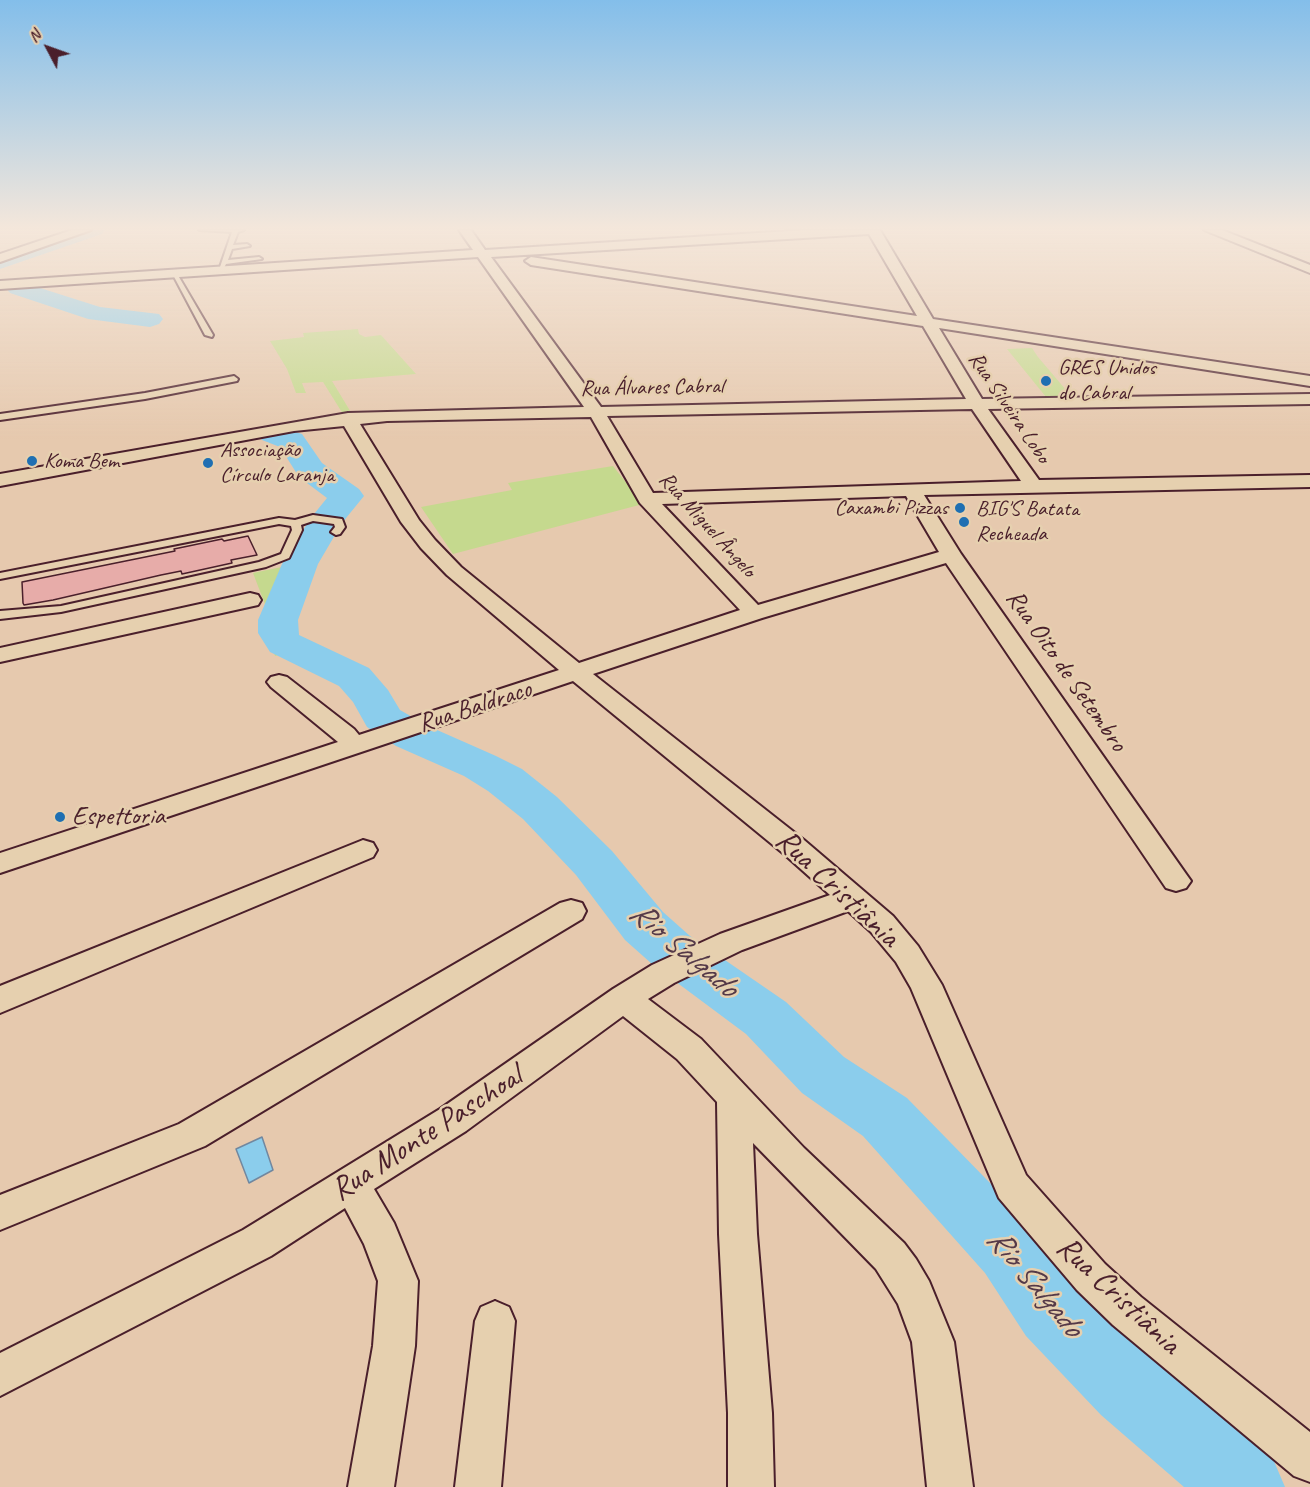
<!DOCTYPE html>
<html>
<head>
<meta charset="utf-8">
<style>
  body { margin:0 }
  #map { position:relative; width:1310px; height:1487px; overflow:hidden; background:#e6c9ae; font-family:Caveat,sans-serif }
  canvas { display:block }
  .north { position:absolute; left:18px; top:18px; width:60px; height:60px; -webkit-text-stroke:4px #e6d0af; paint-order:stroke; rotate:311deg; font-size:16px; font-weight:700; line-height:24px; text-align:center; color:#4a1f2b }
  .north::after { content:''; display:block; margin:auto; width:21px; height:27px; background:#4a1f2b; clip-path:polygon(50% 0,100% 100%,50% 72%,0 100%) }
</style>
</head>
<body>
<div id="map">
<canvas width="1310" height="1487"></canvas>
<div class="north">N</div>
</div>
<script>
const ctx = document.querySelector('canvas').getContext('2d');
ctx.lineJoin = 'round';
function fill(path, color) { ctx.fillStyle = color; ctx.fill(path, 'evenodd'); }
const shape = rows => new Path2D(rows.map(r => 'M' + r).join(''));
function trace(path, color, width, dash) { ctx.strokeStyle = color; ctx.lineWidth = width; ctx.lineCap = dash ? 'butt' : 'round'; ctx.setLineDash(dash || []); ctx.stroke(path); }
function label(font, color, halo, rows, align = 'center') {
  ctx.font = font + ' Caveat,sans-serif'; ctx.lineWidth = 5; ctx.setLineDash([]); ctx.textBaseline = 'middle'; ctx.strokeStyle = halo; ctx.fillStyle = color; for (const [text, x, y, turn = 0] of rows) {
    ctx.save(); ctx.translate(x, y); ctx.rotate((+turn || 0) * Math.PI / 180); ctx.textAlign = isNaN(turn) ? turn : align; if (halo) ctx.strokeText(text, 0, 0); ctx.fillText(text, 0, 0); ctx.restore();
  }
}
const green = shape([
  [358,329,359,334,365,337,381,335,416,374,332,381,352,414,343,414,323,382,302,383,306,393,296,393,287,369,270,341,304,337,303,333],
  [1032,348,1038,357,1072,397,1046,397,1007,349],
  [613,466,643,504,453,554,421,507,512,490,508,483],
  [310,561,304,572,306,582,302,583,303,595,296,598,285,629,286,636,290,641,303,647,311,644,337,661,359,669,356,671,364,677,381,704,385,703,397,718,384,723,367,706,369,704,363,700,363,695,354,689,358,686,346,676,340,677,290,652,275,656,265,622,271,620,253,573]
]);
const water = shape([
  [262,1137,273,1170,249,1183,236,1149,262,1137]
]);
const river = shape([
  [73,230,105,230,102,234,0,269,0,255,73,230],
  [18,281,100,307,159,314,163,319,159,324,150,327,88,319,10,293,6,288,10,283,18,281],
  [273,425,302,434,322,463,359,489,364,496,342,523,318,564,298,620,299,635,369,668,388,690,400,710,428,726,496,756,522,769,557,797,612,851,663,912,690,936,786,1002,844,1057,907,1098,1033,1227,1076,1286,1155,1361,1273,1459,1285,1487,1184,1487,1101,1415,1026,1336,985,1273,863,1136,802,1093,746,1034,652,964,625,940,576,875,523,819,488,791,464,776,396,746,367,727,353,702,339,686,270,652,258,633,258,620,282,564,310,519,327,498,299,477,280,447,262,440,258,434,262,428,273,425]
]);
const building = shape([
  [248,536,257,555,231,560,232,563,182,574,181,571,161,575,53,600,24,605,23,603,22,582,175,551,174,549,222,539,224,541,248,536]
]);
const service = shape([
  [199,230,244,230,238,232,233,245,247,244,250,246,232,249,228,260,259,257,262,259,226,264,223,270,219,270,232,232,199,230],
  [171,271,176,272,213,335,212,337,205,335,171,271],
  [234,376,238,379,237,381,145,399,0,420,0,414,145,393,234,376],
  [313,515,342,519,345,527,340,534,336,535,331,532,335,527,334,524,313,521,301,525,302,530,289,558,266,567,61,612,0,619,0,611,61,606,259,562,281,554,292,530,291,526,279,524,0,579,0,573,279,518,295,520,313,515]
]);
const minor = shape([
  [72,230,91,230,0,262,0,254,72,230],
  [459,230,471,230,485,250,806,230,880,230,933,319,1310,376,1310,386,939,328,982,399,1310,394,1310,404,988,409,1039,480,1310,475,1310,487,924,495,961,554,1186,874,1191,881,1186,888,1176,891,1166,888,946,563,762,618,593,674,804,840,893,916,918,946,942,985,1026,1175,1105,1264,1141,1297,1310,1432,1310,1482,1294,1476,1113,1325,1077,1290,999,1198,911,988,896,962,871,932,848,911,742,950,674,983,648,999,701,1039,804,1148,904,1243,916,1259,929,1281,954,1342,973,1487,927,1487,912,1342,898,1304,876,1269,753,1143,757,1234,772,1413,774,1487,728,1487,728,1413,719,1234,717,1102,677,1059,623,1016,466,1131,374,1189,394,1223,418,1281,415,1346,394,1487,348,1487,373,1346,378,1281,364,1244,345,1208,271,1256,0,1396,0,1353,243,1230,440,1109,613,989,652,965,720,934,830,895,784,854,573,681,0,873,0,853,338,742,271,687,267,682,271,677,279,675,287,677,354,729,359,735,559,670,447,575,421,548,401,522,344,426,294,431,0,486,0,474,348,413,584,407,478,257,0,289,0,281,473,250,459,230],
  [869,234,917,316,531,257,525,261,531,265,923,326,966,399,601,407,491,257,869,234],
  [972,409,1021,481,653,493,607,416,972,409],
  [591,417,640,503,740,610,579,663,461,567,435,540,419,520,360,424,387,421,591,417],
  [906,496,939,552,758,605,662,504,906,496],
  [1204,230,1222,230,1310,265,1310,273,1204,230],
  [250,593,258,595,261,600,258,605,0,662,0,648,250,593],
  [363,840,373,843,377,850,373,857,0,1013,0,986,363,840],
  [571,900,582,903,586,911,582,919,205,1146,0,1230,0,1195,179,1124,560,903,571,900],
  [495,1301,509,1307,515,1321,501,1487,455,1487,475,1321,481,1307,495,1301]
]);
const markers = [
  [1046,381,6,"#1f6fb2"],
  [32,461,6,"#1f6fb2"],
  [208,463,6,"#1f6fb2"],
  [960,508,6,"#1f6fb2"],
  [964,522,6,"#1f6fb2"],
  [60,817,6,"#1f6fb2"]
];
const farPoinames = [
  ["GRES Unidos",1058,368],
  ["do Cabral",1058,393],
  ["Associação",220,450],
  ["Círculo Laranja",220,475],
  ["Koma Bem",44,461],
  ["Caxambi Pizzas",948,508,"right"],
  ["BIG'S Batata",976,509],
  ["Recheada",976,534]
];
const farStreetnames = [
  ["Rua Álvares Cabral",652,388,-1],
  ["Rua Silveira Lobo",1009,408,56],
  ["Rua Miguel Ângelo",707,525,48]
];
const streetNames = [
  ["Rua Oito de Setembro",1066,671,55],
  ["Rua Baldraco",475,707,-18]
];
const poiNames = [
  ["Espettoria",72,817]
];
const nearStreetnames = [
  ["Rua Cristiânia",837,889,43],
  ["Rua Monte Paschoal",427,1134,-33],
  ["Rua Cristiânia",1118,1296,43]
];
const nearWaternames = [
  ["Rio Salgado",683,950,40],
  ["Rio Salgado",1034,1283,50]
];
fill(green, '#c5d98e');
fill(water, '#8bcdec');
trace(water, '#71879f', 1.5);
fill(river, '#8bcdec');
fill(building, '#e7aca9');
trace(building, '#4a1f2b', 1.5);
trace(service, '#4a1f2b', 4);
trace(minor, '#4a1f2b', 4);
fill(service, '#e6d0af');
fill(minor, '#e6d0af');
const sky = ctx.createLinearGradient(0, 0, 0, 439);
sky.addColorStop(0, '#83beea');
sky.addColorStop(0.52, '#f4e7db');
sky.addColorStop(1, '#f4e7db00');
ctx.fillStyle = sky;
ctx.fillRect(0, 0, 1310, 439);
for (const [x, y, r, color] of markers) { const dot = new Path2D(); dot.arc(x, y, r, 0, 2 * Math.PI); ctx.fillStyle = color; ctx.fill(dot); trace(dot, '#e6d0af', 2); }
label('22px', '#4a1f2b', '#e6d0af', farPoinames, 'left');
label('22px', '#4a1f2b', '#e6d0af', farStreetnames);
label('26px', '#4a1f2b', '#e6d0af', streetNames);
label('26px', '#4a1f2b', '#e6d0af', poiNames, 'left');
label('32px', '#4a1f2b', '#e6d0af', nearStreetnames);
label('italic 33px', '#543948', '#e6d0af', nearWaternames);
</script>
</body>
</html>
